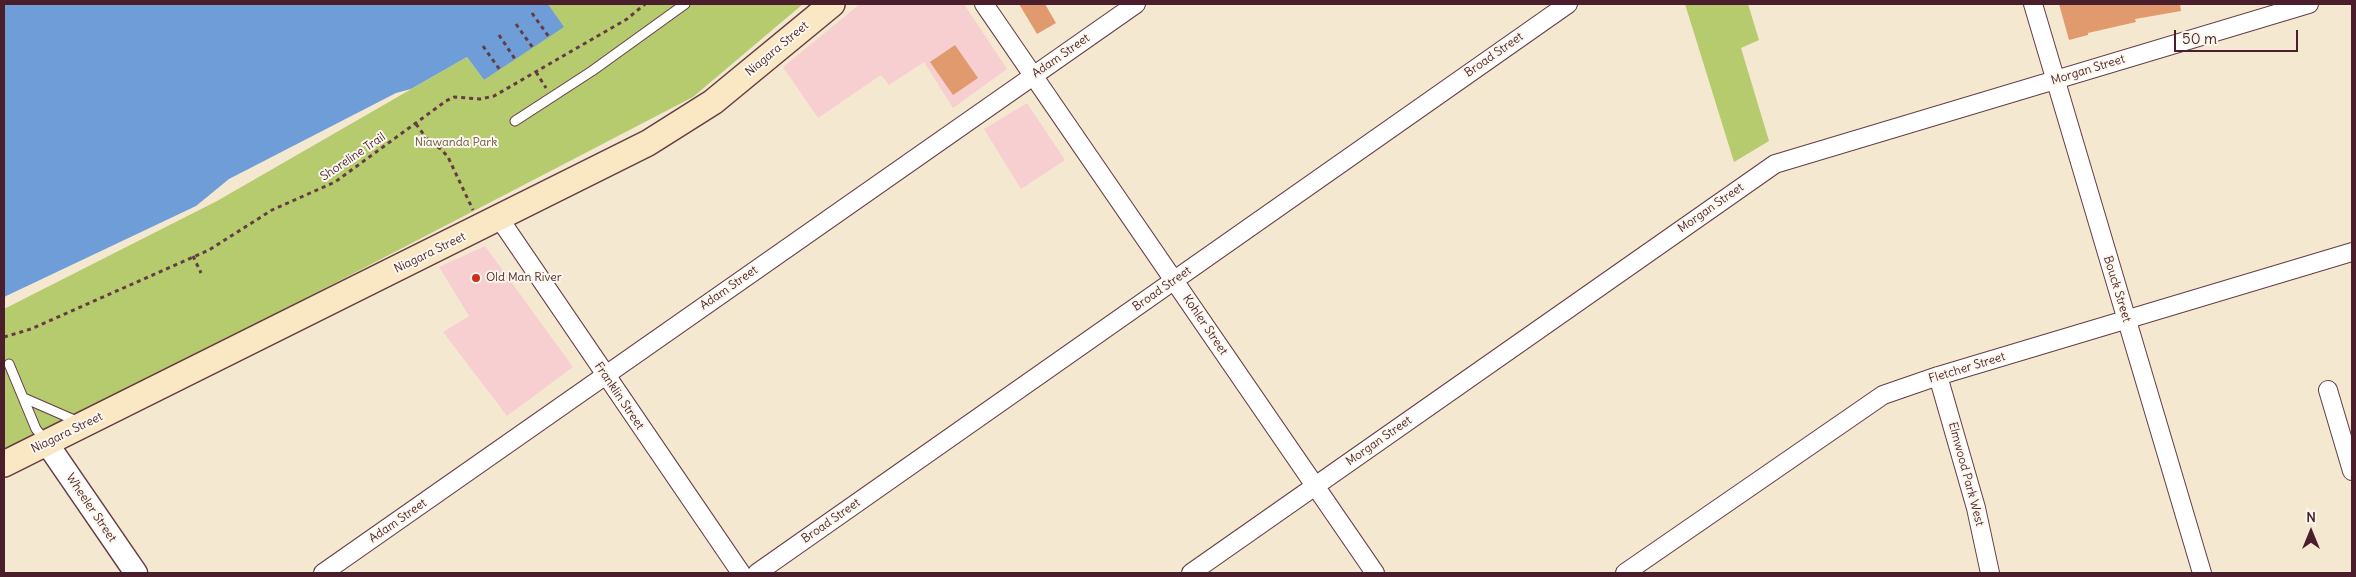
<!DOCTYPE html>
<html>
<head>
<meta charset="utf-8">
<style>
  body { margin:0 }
  #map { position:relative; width:2356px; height:577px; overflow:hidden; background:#f5e8d1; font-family:Delius,sans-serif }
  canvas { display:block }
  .frame { position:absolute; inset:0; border:5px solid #4a1f2b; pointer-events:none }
  .north { position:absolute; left:2286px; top:507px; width:50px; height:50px; -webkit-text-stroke:4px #fbf7ec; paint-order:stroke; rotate:0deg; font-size:14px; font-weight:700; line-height:20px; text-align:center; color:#4a1f2b }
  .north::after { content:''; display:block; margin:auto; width:18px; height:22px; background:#4a1f2b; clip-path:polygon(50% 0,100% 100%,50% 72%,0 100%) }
  .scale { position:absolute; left:2174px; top:30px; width:124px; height:22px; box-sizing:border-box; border:2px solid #4a1f2b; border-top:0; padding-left:6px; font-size:15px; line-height:18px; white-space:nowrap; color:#4a1f2b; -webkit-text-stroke:4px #fbf7ec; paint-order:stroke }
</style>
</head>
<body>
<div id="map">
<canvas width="2356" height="577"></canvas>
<div class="frame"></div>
<div class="north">N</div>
<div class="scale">50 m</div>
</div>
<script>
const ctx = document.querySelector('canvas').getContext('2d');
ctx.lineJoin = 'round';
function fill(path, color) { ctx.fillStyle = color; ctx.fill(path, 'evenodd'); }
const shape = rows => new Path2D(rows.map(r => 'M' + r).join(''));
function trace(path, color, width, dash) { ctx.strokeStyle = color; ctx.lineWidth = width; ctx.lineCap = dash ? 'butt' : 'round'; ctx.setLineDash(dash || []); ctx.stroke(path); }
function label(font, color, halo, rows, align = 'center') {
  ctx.font = font + ' Delius,sans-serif'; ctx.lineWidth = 4; ctx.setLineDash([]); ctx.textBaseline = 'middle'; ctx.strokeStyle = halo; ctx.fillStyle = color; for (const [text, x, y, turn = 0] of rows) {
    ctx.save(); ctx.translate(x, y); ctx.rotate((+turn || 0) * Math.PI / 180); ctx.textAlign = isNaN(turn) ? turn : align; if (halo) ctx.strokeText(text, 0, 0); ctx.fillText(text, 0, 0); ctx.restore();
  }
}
const built = shape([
  [860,4,964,4,1007,69,953,108,924,62,889,85,881,75,818,118,783,67],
  [1027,103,1065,160,1021,189,984,129],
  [485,246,573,367,507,416,443,332,469,316,439,267]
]);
const green = shape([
  [548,4,803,4,693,97,4,455,4,309,217,201,467,57,484,80,563,27],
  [1685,4,1748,4,1759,40,1741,48,1769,141,1734,162]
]);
const water = shape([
  [4,4,548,4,564,27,484,80,467,57,411,89,396,93,229,179,196,206,4,297]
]);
const building = shape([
  [1019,4,1045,4,1056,23,1037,34],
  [2059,4,2180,4,2181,11,2135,19,2136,22,2088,33,2088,35,2069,40],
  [955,45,978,78,953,95,930,62]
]);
const path = shape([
  [532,13,549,37],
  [516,24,533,48],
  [499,35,515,59],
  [483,46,500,70],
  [536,72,546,88],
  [416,124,429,142,441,149,448,157,473,210],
  [193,256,201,273],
  [4,337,31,329,209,250,272,210,335,182,446,101,454,97,480,99,494,96,627,19,645,4]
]);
const service = shape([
  [515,121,592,71,685,4],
  [9,364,36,429,45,440],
  [24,398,79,422]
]);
const minor = shape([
  [984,4,1375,573],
  [2033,4,2202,573],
  [499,218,741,573],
  [1938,376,1976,508,1990,573],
  [2328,390,2352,471],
  [323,573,1136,4],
  [757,573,1568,4],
  [1191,573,1775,164,2309,4],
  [1625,573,1883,395,1938,376,2352,252]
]);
const tertiary = shape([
  [46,442,136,573]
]);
const secondary = shape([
  [4,464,648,143,713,102,832,4]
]);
const markers = [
  [476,278,5,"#c8321e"]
];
const streetNames = [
  ["Niagara Street",777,49,-40],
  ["Broad Street",1494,55,-35],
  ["Adam Street",1061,56,-35],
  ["Morgan Street",2088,70,-17],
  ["Shoreline Trail",353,157,-34],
  ["Morgan Street",1711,208,-35],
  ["Niagara Street",430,253,-26],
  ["Adam Street",729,288,-35],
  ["Broad Street",1162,289,-35],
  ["Bouck Street",2117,289,73],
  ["Kohler Street",1205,325,56],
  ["Fletcher Street",1967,368,-17],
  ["Franklin Street",619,396,56],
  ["Niagara Street",67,433,-26],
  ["Morgan Street",1379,441,-35],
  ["Elmwood Park West",1966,474,75],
  ["Wheeler Street",91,508,56],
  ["Adam Street",398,521,-35],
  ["Broad Street",831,521,-35]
];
const parkNames = [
  ["Niawanda Park",456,143]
];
const poiNames = [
  ["Old Man River",486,278]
];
fill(built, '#f7cfd0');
fill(green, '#b6ca6e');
fill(water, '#6f9dd7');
fill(building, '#e09a6e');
trace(service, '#643d44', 11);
trace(minor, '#643d44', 20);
trace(tertiary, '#643d44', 25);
trace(secondary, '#643d44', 28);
trace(path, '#643d44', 3, [4, 4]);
trace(service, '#fff', 9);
trace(minor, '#fff', 18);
trace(tertiary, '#fff', 22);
trace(secondary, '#fae7c3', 25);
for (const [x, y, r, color] of markers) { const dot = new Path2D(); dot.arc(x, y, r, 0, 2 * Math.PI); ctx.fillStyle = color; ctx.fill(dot); trace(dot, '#fbf7ec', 2); }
label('12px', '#4a1f2b', '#fbf7ec', streetNames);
label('12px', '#6a523f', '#fbf7ec', parkNames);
label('12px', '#4a1f2b', '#fbf7ec', poiNames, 'left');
</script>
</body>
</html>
